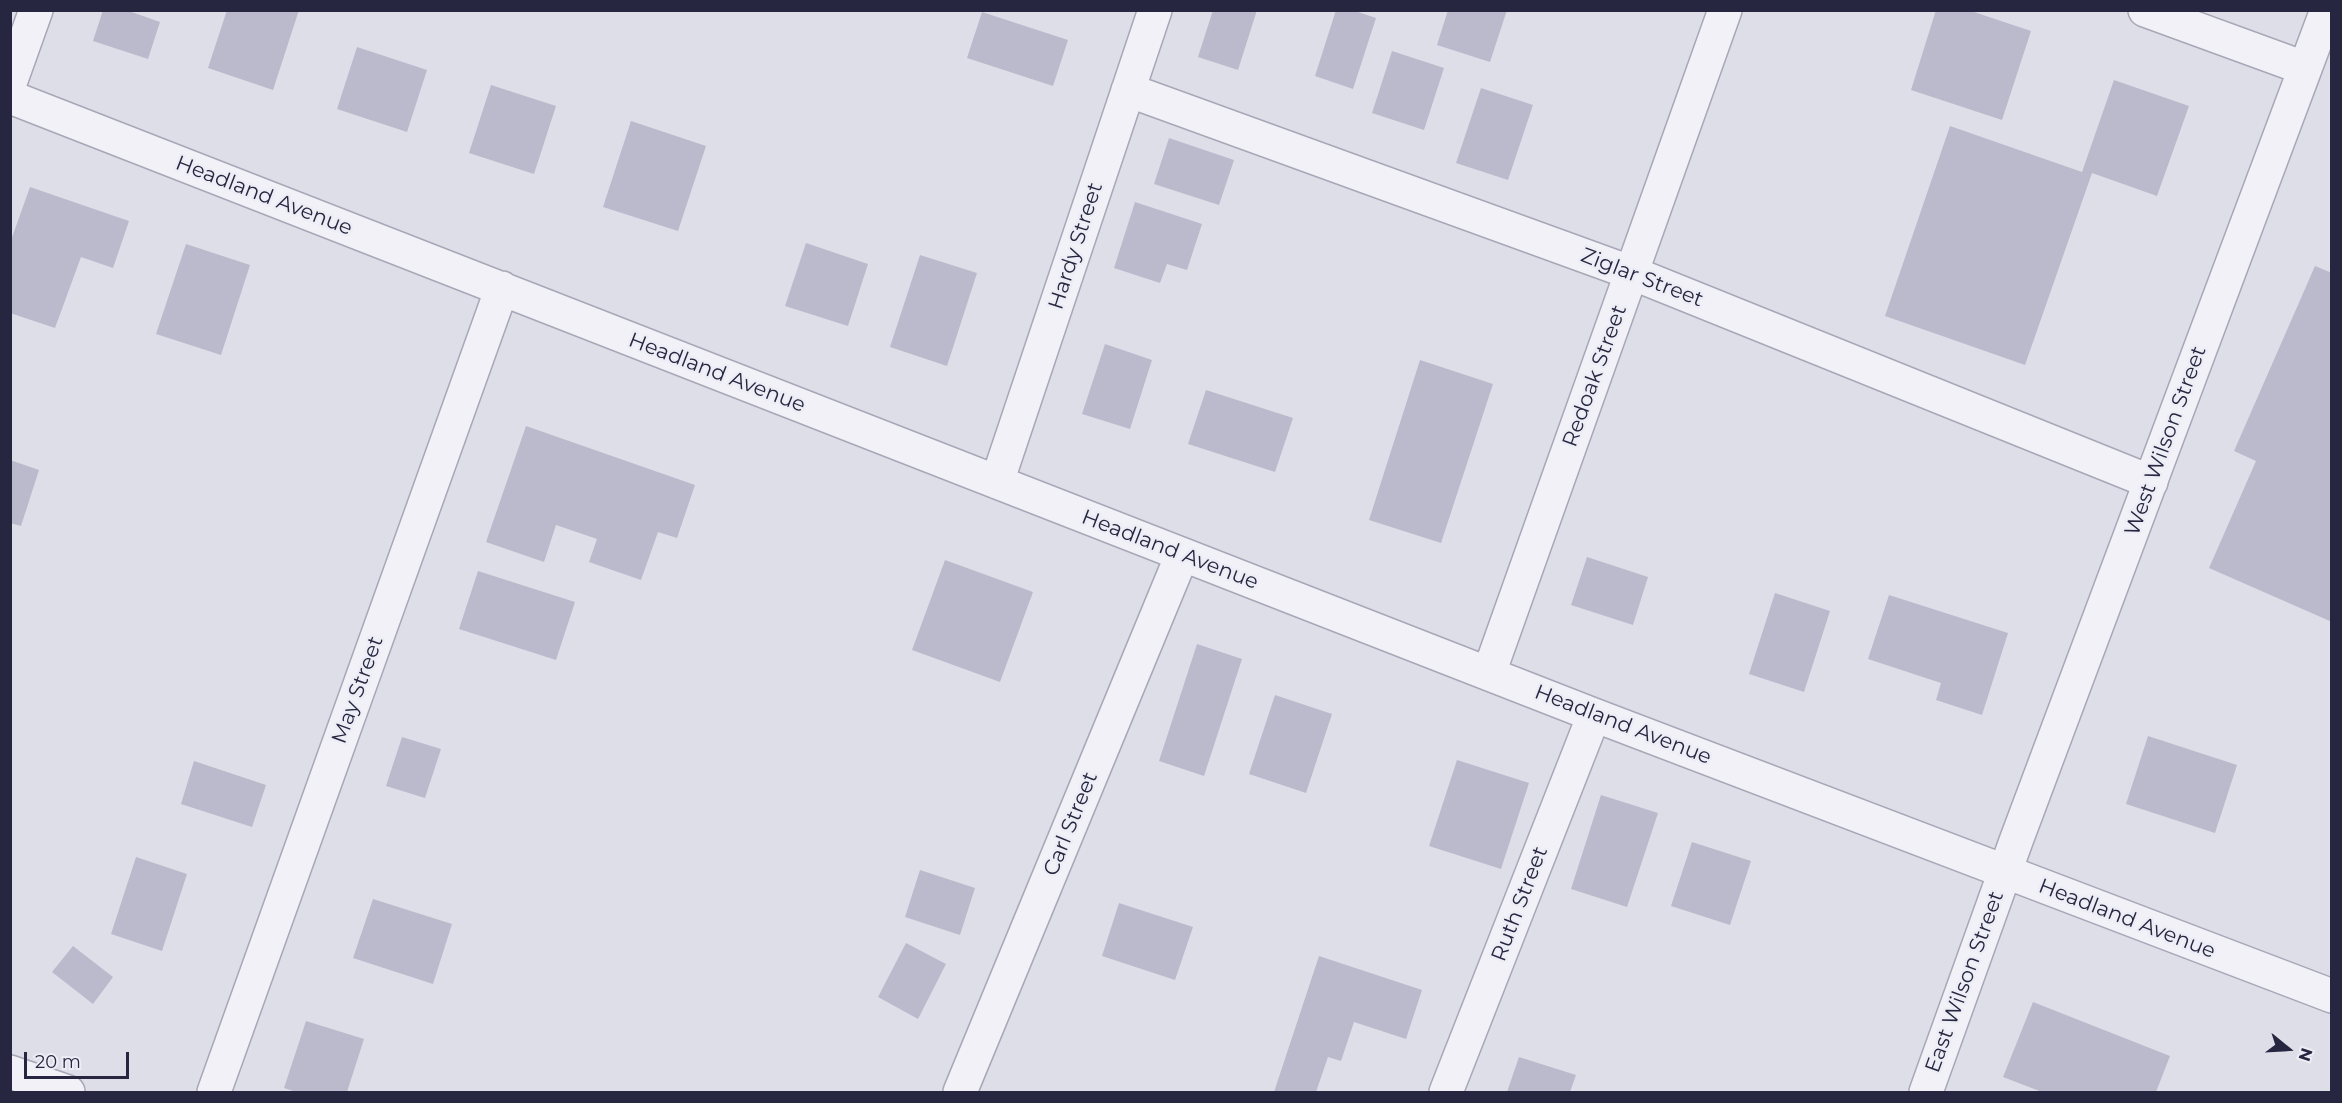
<!DOCTYPE html>
<html>
<head>
<meta charset="utf-8">
<style>
  body { margin:0 }
  #map { position:relative; width:2342px; height:1103px; overflow:hidden; background:#dedee9; font-family:Montserrat,sans-serif }
  canvas { display:block }
  .frame { position:absolute; inset:0; border:12px solid #272641; pointer-events:none }
  .north { position:absolute; left:2258px; top:1019px; width:60px; height:60px; -webkit-text-stroke:4px #ededf6; paint-order:stroke; rotate:108deg; font-size:16px; font-weight:700; line-height:24px; text-align:center; color:#272641 }
  .north::after { content:''; display:block; margin:auto; width:21px; height:27px; background:#272641; clip-path:polygon(50% 0,100% 100%,50% 72%,0 100%) }
  .scale { position:absolute; left:24px; top:1052px; width:105px; height:27px; box-sizing:border-box; border:3px solid #272641; border-top:0; padding-left:8px; font-size:18px; line-height:21px; white-space:nowrap; color:#272641; -webkit-text-stroke:4px #ededf6; paint-order:stroke }
</style>
</head>
<body>
<div id="map">
<canvas width="2342" height="1103"></canvas>
<div class="frame"></div>
<div class="north">N</div>
<div class="scale">20 m</div>
</div>
<script>
const ctx = document.querySelector('canvas').getContext('2d');
ctx.lineJoin = 'round';
function fill(path, color) { ctx.fillStyle = color; ctx.fill(path, 'evenodd'); }
const shape = rows => new Path2D(rows.map(r => 'M' + r).join(''));
function trace(path, color, width, dash) { ctx.strokeStyle = color; ctx.lineWidth = width; ctx.lineCap = dash ? 'butt' : 'round'; ctx.setLineDash(dash || []); ctx.stroke(path); }
function label(font, color, halo, rows, align = 'center') {
  ctx.font = font + ' Montserrat,sans-serif'; ctx.lineWidth = 5; ctx.setLineDash([]); ctx.textBaseline = 'middle'; ctx.strokeStyle = halo; ctx.fillStyle = color; for (const [text, x, y, turn = 0] of rows) {
    ctx.save(); ctx.translate(x, y); ctx.rotate((+turn || 0) * Math.PI / 180); ctx.textAlign = isNaN(turn) ? turn : align; if (halo) ctx.strokeText(text, 0, 0); ctx.fillText(text, 0, 0); ctx.restore();
  }
}
const building = shape([
  [103,10,126,10,160,22,148,59,93,41],
  [227,10,299,10,273,90,208,68],
  [1213,10,1257,10,1238,70,1198,57],
  [1336,10,1352,10,1376,18,1353,89,1315,76],
  [1448,10,1507,10,1490,62,1437,45],
  [1936,10,1968,10,2031,31,2002,120,1911,90],
  [982,12,1068,40,1053,86,967,58],
  [357,47,427,70,407,132,337,109],
  [1392,51,1444,68,1424,130,1372,113],
  [2114,80,2189,106,2157,196,2092,173,2025,365,1885,316,1950,126,2082,172],
  [491,85,556,106,534,174,469,153],
  [1481,88,1533,105,1508,180,1456,163],
  [631,121,706,146,678,231,603,207],
  [1169,138,1234,160,1219,205,1154,184],
  [30,187,129,221,113,268,81,257,55,328,10,313,10,243],
  [1135,202,1202,224,1187,270,1167,264,1160,283,1114,268],
  [806,243,868,264,848,326,785,306],
  [186,244,250,265,221,355,156,334],
  [920,255,977,273,947,366,890,347],
  [2315,266,2332,273,2332,622,2209,568,2256,461,2234,451],
  [1105,344,1152,360,1130,429,1082,414],
  [1420,360,1493,384,1441,543,1369,520],
  [1206,390,1293,418,1275,472,1188,444],
  [526,426,695,485,677,538,658,532,641,580,589,562,597,539,556,525,544,562,486,542],
  [10,460,39,470,21,526,10,523],
  [1587,557,1648,577,1633,625,1571,605],
  [945,560,1033,592,1000,682,912,650],
  [478,571,575,602,556,660,459,629],
  [1775,593,1830,611,1804,692,1749,674],
  [1889,595,2008,633,1982,715,1936,700,1941,683,1868,659],
  [1197,644,1242,659,1204,776,1159,761],
  [1275,695,1332,714,1306,793,1249,774],
  [2148,736,2237,765,2215,833,2126,804],
  [402,737,441,749,425,798,386,786],
  [1457,760,1529,783,1501,869,1429,846],
  [194,761,266,785,252,827,181,804],
  [1601,795,1658,813,1627,907,1571,889],
  [1692,842,1751,861,1730,925,1671,906],
  [136,857,187,874,162,951,111,934],
  [920,870,975,888,960,935,905,917],
  [373,899,452,924,433,984,353,958],
  [1119,903,1193,927,1175,980,1102,956],
  [906,943,946,964,918,1019,878,997],
  [73,946,113,977,93,1004,52,972],
  [1319,956,1422,990,1406,1039,1354,1022,1341,1061,1328,1057,1316,1092,1274,1092],
  [2033,1002,2170,1056,2156,1092,2042,1092,2003,1077],
  [306,1021,364,1039,347,1092,296,1092,284,1088],
  [1519,1057,1576,1075,1570,1092,1507,1092]
]);
const minor = shape([
  [2145,10,2304,68],
  [10,83,36,10],
  [1128,90,1632,273,2151,482],
  [10,97,1594,715,2332,996],
  [997,482,1155,10],
  [1489,673,1725,10],
  [10,1072,68,1092],
  [214,1092,502,288],
  [960,1092,1182,555],
  [1446,1092,1594,715]
]);
const tertiary = shape([
  [1926,1092,2016,841,2327,10]
]);
const streetNames = [
  ["Headland Avenue",264,196,21],
  ["Hardy Street",1076,246,-72],
  ["Ziglar Street",1642,278,21],
  ["Headland Avenue",717,373,21],
  ["Redoak Street",1595,376,-70],
  ["West Wilson Street",2166,441,-70],
  ["Headland Avenue",1170,550,21],
  ["May Street",358,690,-70],
  ["Headland Avenue",1623,725,21],
  ["Carl Street",1071,824,-68],
  ["Ruth Street",1520,904,-69],
  ["Headland Avenue",2127,919,21],
  ["East Wilson Street",1965,982,-70]
];
fill(building, '#bbbacc');
trace(minor, '#a7a7b7', 36);
trace(tertiary, '#a7a7b7', 36);
trace(minor, '#f1f1f7', 33);
trace(tertiary, '#f1f1f7', 33);
label('21px', '#272641', '#ededf6', streetNames);
</script>
</body>
</html>
